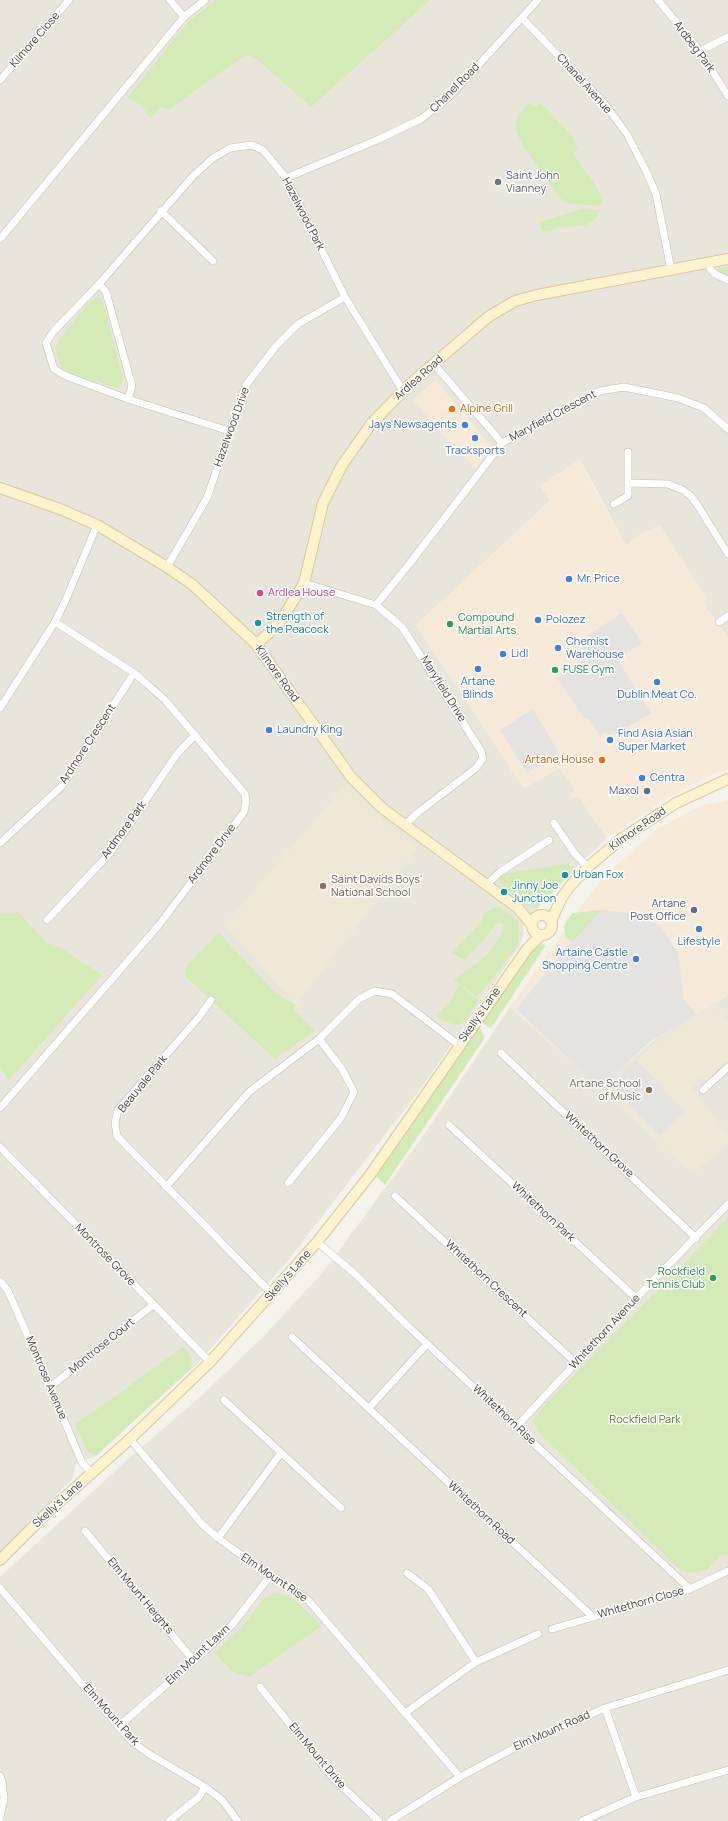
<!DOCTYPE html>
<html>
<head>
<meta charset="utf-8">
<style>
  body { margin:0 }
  canvas { display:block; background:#f6f3ec }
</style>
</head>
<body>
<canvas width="728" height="1821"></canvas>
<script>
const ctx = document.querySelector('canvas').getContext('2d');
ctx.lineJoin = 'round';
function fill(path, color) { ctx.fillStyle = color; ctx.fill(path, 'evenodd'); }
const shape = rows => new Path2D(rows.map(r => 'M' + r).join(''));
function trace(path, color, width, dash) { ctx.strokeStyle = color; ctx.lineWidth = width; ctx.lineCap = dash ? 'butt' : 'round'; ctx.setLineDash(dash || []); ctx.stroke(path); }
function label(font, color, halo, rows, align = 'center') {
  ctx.font = font + ' Manrope,sans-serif'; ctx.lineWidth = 3; ctx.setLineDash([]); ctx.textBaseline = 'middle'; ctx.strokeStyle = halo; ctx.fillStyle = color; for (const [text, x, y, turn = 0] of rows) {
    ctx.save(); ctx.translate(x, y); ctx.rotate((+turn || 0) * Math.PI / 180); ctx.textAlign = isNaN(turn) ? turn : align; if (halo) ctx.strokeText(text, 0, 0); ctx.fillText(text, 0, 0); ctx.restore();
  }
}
const residential = shape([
  [0,0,728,0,728,637,703,604,642,533,626,545,580,459,540,486,550,501,416,625,524,788,560,768,575,790,571,794,573,798,578,796,607,838,555,887,523,927,524,933,520,945,489,991,418,1092,290,1258,198,1363,95,1457,77,1462,72,1479,0,1553],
  [728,995,728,1821,0,1821,0,1577,127,1460,201,1396,263,1337,324,1271,421,1139,510,1007,600,1088,652,1042]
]);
const commercial = shape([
  [436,380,490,445,487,454,476,468,456,449,412,400],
  [580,459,593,486,626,545,642,533,660,525,706,597,703,604,728,637,728,770,717,772,670,796,607,838,578,796,573,798,570,794,575,790,560,768,523,788,416,625,550,502,540,486],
  [728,800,728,995,651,1041,600,1088,510,1007,601,879,658,828,701,806]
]);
const education = shape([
  [345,785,374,812,418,848,296,1005,224,925],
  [714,1004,728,1021,728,1064,708,1082,702,1077,692,1088,728,1135,728,1145,692,1174,603,1092,654,1043]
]);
const green = shape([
  [216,0,430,0,311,107,254,57,245,55,168,110,161,107,150,118,142,106,128,97,187,23],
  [529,103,535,106,541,103,572,136,578,150,573,152,582,168,592,179,600,193,602,203,599,206,564,203,522,144,516,131,516,118],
  [581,209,598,210,598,215,595,220,586,225,558,227,548,232,543,231,540,227,540,222],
  [728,267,728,276,717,270,717,269],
  [97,297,101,299,105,308,122,376,123,383,121,387,117,388,71,373,61,367,57,354,55,349,59,340,90,301],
  [569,863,572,872,537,908,525,905,503,886,499,880,502,874],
  [498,906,518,921,519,933,517,947,482,992,476,996,454,980,488,954,501,936,504,925,498,922,481,943,464,960,452,952,481,922,484,913],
  [602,910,572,943,565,936,564,926,572,913],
  [18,912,46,942,60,947,102,975,9,1080,0,1069,0,914],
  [219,933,275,993,296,1005,293,1009,315,1031,275,1059,185,976,187,965],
  [541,944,546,945,491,1028,482,1023,528,954],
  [459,985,479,1000,462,1024,456,1025,446,1022,436,1016,450,1001],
  [477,1028,480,1028,484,1036,484,1039,385,1185,376,1176,422,1111],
  [728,1218,728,1554,721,1555,708,1569,693,1573,680,1570,537,1431,534,1420,541,1409],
  [183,1347,190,1355,192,1367,96,1455,88,1452,75,1425],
  [276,1593,287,1596,298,1603,321,1626,249,1677,232,1671,214,1653,243,1626,263,1599]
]);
const parking = shape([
  [622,613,642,643,617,659,651,713,614,735,613,733,609,736,606,732,600,736,588,718,585,719,557,678,581,661,584,638],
  [533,709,559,753,527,773,500,730],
  [602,910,639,914,658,924,678,953,684,1000,697,1015,650,1042,600,1089,516,1009,566,948],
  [636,1061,659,1083,659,1085,685,1112,659,1136,611,1085]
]);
const street = shape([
  [170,0,184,17],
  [658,0,700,51,728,96],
  [522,18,604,103,627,134,647,173,656,194,671,270],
  [700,51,728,37],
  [0,80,69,0],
  [286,178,377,140,421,119,450,96,538,0],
  [161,211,213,261],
  [0,239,184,17,205,0],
  [708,263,711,270,715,274,728,280],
  [99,284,106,292,132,386,128,399],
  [434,364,502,443],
  [229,431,128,399,66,376,54,369,46,343,53,332,99,284,194,175,213,158,230,148,252,145,263,150,286,178,345,297,403,391],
  [628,483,668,484,683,490,691,496,698,506,728,554],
  [614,504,628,496,628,452],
  [167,567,207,498,246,385,276,346,298,324,345,297],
  [304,583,376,605,402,627,481,751,483,758,476,768,416,814,405,825],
  [376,605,410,563,502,443,600,391,624,387,678,398,704,408,728,429],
  [719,622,728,616],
  [0,708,55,622,67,597,97,525],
  [554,823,575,854,588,867],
  [0,843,61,787,134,673],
  [486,885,500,872,549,840],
  [47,920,110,853,177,754,195,735],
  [211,1000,199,1017,118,1110,115,1123,117,1136,272,1294],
  [501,1053,696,1238],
  [703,1090,728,1067],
  [0,1108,159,925,244,812,246,801,245,794,165,700,147,684,134,673,55,622],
  [449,1125,637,1299],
  [0,1147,210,1362],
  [288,1183,341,1118,354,1092,342,1069,319,1039],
  [166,1187,249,1092,319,1039,359,999,375,991,392,994,459,1045],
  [395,1196,576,1363],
  [317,1242,354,1273,409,1327,690,1589],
  [0,1281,8,1291,50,1387,82,1463,92,1473],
  [292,1337,593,1617],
  [50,1387,153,1305],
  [224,1400,341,1508],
  [369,1408,427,1344],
  [517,1426,639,1295,728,1204],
  [130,1439,202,1524,218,1538,270,1576,283,1582,308,1600,460,1777],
  [85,1531,194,1661],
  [218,1538,281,1453],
  [407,1573,428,1589,476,1662],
  [0,1588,130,1740,146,1752,205,1787,222,1800,238,1821],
  [552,1629,690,1589,728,1571],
  [260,1687,334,1779,379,1821],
  [605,1708,636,1797],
  [405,1713,476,1662,538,1634],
  [119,1726,205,1651,232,1625,270,1576],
  [0,1776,2,1781,4,1798,0,1818],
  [169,1821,199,1797,205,1787],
  [390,1821,460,1777,520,1745,605,1708,728,1670],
  [582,1821,636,1797,728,1770]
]);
const secondary = shape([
  [0,488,60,509,97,525,167,567,193,585,256,644,351,777,382,808,518,908,532,925],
  [256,644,268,634,282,619,304,583,323,503,341,467,371,424,409,385,488,317,515,301,537,295,728,259],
  '532 925a10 10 0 1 1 20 0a10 10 0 1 1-20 0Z',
  [551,921,562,897,571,885,588,867,621,839,676,803,728,779],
  [0,1560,49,1511,130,1439,210,1362,317,1242,370,1175,527,949,541,935]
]);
const markers = [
  [498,182,4,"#6b7280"],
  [452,409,4,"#e8710a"],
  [465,425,4,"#3f7fe0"],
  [475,438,4,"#3f7fe0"],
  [569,579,4,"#3f7fe0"],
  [260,593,4,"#d1479c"],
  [538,620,4,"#3f7fe0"],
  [258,623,4,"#0f9aa8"],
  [450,624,4,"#2e9e5b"],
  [558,648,4,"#3f7fe0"],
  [503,654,4,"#3f7fe0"],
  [478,669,4,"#3f7fe0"],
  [555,670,4,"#2e9e5b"],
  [657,682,4,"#3f7fe0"],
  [269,730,4,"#3f7fe0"],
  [610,740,4,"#3f7fe0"],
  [602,760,4,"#e8710a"],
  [642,778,4,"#3f7fe0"],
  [647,791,4,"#5c6f8a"],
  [565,875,4,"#0f9aa8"],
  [323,886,4,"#8d6e63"],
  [504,892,4,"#0f9aa8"],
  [694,910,4,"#5c6f8a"],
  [699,929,4,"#3f7fe0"],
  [636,959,4,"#3f7fe0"],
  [649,1090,4,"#8d6e63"],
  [713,1278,4,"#2e9e5b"]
];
const streetNames = [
  ["Kilmore Close",35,40,-49],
  ["Ardbeg Park",694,47,53],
  ["Chanel Avenue",584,84,48],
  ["Chanel Road",455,88,-45],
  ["Hazelwood Park",303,214,63],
  ["Ardlea Road",419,378,-42],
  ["Maryfield Crescent",553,416,-28],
  ["Hazelwood Drive",232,427,-70],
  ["Kilmore Road",277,674,54],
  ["Maryfield Drive",443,689,58],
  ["Ardmore Crescent",88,744,-57],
  ["Kilmore Road",638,829,-35],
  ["Ardmore Park",124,830,-54],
  ["Ardmore Drive",212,854,-53],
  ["Skelly's Lane",480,1015,-55],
  ["Beauvale Park",143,1084,-51],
  ["Whitethorn Grove",599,1145,43],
  ["Whitethorn Park",543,1212,43],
  ["Montrose Grove",105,1255,46],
  ["Skelly's Lane",288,1276,-49],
  ["Whitethorn Crescent",486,1279,43],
  ["Whitethorn Avenue",605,1332,-47],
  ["Montrose Court",102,1346,-39],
  ["Montrose Avenue",46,1378,67],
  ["Whitethorn Rise",504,1415,43],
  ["Skelly's Lane",58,1504,-43],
  ["Whitethorn Road",481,1513,43],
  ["Elm Mount Rise",274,1578,34],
  ["Elm Mount Heights",140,1596,50],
  ["Whitethorn Close",641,1603,-16],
  ["Elm Mount Lawn",198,1655,-43],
  ["Elm Mount Park",111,1715,48],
  ["Elm Mount Road",552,1731,-24],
  ["Elm Mount Drive",317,1756,50]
];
const worshipNames = [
  ["Saint John",506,176],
  ["Vianney",506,189]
];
const foodNames = [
  ["Alpine Grill",460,409],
  ["Artane House",594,760,"right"]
];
const shopNames = [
  ["Jays Newsagents",457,425,"right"],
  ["Tracksports",475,451,"center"],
  ["Mr. Price",577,579],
  ["Polozez",546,620],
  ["Chemist",566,642],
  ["Warehouse",566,655],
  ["Lidl",511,654],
  ["Artane",478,682,"center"],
  ["Blinds",478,695,"center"],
  ["Dublin Meat Co.",657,695,"center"],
  ["Laundry King",277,730],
  ["Find Asia Asian",618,734],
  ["Super Market",618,747],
  ["Centra",650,778],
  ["Lifestyle",699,942,"center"],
  ["Artaine Castle",628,953,"right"],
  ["Shopping Centre",628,966,"right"]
];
const hotelNames = [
  ["Ardlea House",268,593]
];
const cultureNames = [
  ["Strength of",266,617],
  ["the Peacock",266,630],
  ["Urban Fox",573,875],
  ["Jinny Joe",512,886],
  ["Junction",512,899]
];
const leisureNames = [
  ["Compound",458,618],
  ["Martial Arts",458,631],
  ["FUSE Gym",563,670],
  ["Rockfield",705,1272,"right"],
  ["Tennis Club",705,1285,"right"]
];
const serviceNames = [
  ["Maxol",639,791],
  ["Artane",686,904],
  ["Post Office",686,917]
];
const educationNames = [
  ["Saint Davids Boys'",331,880],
  ["National School",331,893],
  ["Artane School",641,1084,"right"],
  ["of Music",641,1097,"right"]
];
const parkNames = [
  ["Rockfield Park",645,1420]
];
fill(residential, '#eae5da');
fill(commercial, '#f7ead8');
fill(education, '#efe8d6');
fill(green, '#d2eab5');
fill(parking, '#e5e3e0');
trace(street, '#c2bbae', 8);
trace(secondary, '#d6c79b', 12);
trace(street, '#fff', 7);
trace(secondary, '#fff3cd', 10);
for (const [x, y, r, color] of markers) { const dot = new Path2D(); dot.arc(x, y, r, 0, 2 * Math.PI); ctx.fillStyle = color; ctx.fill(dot); trace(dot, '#fff', 1.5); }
label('11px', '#4b4439', '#fff', streetNames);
label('11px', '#5b616d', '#fff', worshipNames, 'left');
label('11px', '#c56008', '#fff', foodNames, 'left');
label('11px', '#366cbe', '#fff', shopNames, 'left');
label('11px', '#b23c85', '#fff', hotelNames, 'left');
label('11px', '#0d838f', '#fff', cultureNames, 'left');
label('11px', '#27864d', '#fff', leisureNames, 'left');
label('11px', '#4e5e75', '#fff', serviceNames, 'right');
label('11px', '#785e54', '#fff', educationNames, 'left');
label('11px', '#4a7f2a', '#fff', parkNames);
</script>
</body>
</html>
